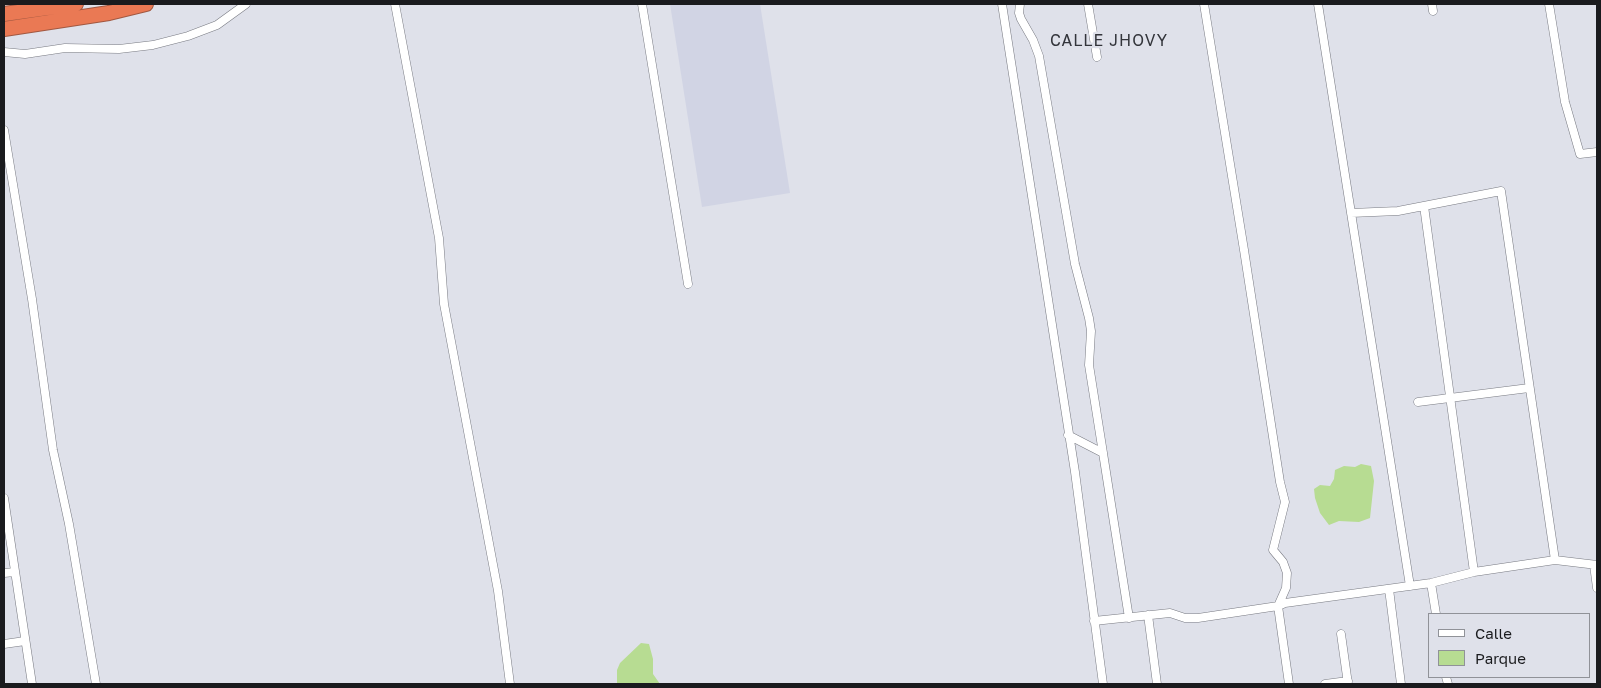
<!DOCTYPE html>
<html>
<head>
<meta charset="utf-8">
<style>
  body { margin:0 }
  #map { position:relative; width:1601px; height:688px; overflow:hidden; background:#dfe1ea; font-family:"Golos Text",sans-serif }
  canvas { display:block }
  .frame { position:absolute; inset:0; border:5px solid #1a1b1e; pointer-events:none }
  .legend { position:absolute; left:1428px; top:613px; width:162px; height:65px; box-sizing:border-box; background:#dfe1ea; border:1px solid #909298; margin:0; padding:6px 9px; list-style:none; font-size:15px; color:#1a1b1e }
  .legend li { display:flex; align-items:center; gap:10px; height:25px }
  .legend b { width:25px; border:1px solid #909298 }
</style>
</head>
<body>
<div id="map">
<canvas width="1601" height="688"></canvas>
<div class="frame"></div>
<ul class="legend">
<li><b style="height:6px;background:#fff"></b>Calle</li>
<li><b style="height:14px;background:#b7dc92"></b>Parque</li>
</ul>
</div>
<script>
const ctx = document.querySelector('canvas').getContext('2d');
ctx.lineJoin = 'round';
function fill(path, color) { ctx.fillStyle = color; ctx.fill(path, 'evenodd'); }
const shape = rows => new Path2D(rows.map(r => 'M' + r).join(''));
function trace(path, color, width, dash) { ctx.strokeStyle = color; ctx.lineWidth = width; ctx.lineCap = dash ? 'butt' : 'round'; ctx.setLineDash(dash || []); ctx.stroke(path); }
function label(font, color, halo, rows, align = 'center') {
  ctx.font = font + ' "Golos Text",sans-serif'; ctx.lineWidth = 4.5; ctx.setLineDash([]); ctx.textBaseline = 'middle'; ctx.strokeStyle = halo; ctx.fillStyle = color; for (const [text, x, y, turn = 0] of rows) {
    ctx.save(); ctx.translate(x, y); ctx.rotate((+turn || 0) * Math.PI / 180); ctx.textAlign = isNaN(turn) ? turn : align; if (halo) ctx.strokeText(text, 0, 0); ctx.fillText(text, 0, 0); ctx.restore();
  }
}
const built = shape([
  [670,4,760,4,790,193,702,207]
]);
const green = shape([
  [1361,464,1371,466,1374,481,1370,518,1359,522,1339,521,1329,525,1320,513,1315,498,1314,489,1320,485,1330,486,1334,479,1335,470,1344,466,1355,467],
  [641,643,649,644,653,659,653,674,660,684,617,684,617,670,620,663]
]);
const street = shape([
  [395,4,439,238,444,304,498,591,510,684],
  [642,4,688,284],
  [1002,4,1075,472,1103,684],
  [1020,4,1019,13,1021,19,1033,40,1039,56,1075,264,1089,318,1091,331,1089,365,1103,453],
  [1088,4,1097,57],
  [1204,4,1244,250,1280,482,1285,502,1273,550,1283,562,1287,573,1286,588,1278,606,1289,684],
  [1318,4,1410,586],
  [1432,4,1433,11],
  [1549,4,1565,102,1580,154,1597,152],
  [4,52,25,54,65,48,119,49,153,45,188,36,217,25,246,4],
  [4,130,32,299,53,450,69,524,96,684],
  [1424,206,1474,572],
  [1351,213,1398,211,1501,191,1555,560],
  [1418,402,1529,388],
  [1068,435,1103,453,1129,618],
  [4,498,32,684],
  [1594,565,1597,588],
  [4,573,15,572],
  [1431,583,1436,614],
  [1389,589,1401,684],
  [1148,615,1157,684],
  [1094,621,1170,613,1185,618,1198,618,1278,606,1285,603,1431,583,1474,572,1555,560,1597,565],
  [1341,634,1348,684],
  [4,644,25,641],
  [1446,677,1448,684],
  [1325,684,1348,681]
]);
const highway = shape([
  [4,14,76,4],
  [4,29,109,13,146,4]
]);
const neighbourhoodNames = [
  ["CALLE JHOVY",1109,41]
];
fill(built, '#d1d4e4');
fill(green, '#b7dc92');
trace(street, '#787a82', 9);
trace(highway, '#a15841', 16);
trace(street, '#fff', 8);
trace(highway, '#ea7954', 14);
ctx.letterSpacing = '1px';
label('16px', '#33353b', '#dfe1ea', neighbourhoodNames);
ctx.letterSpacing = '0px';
</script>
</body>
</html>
